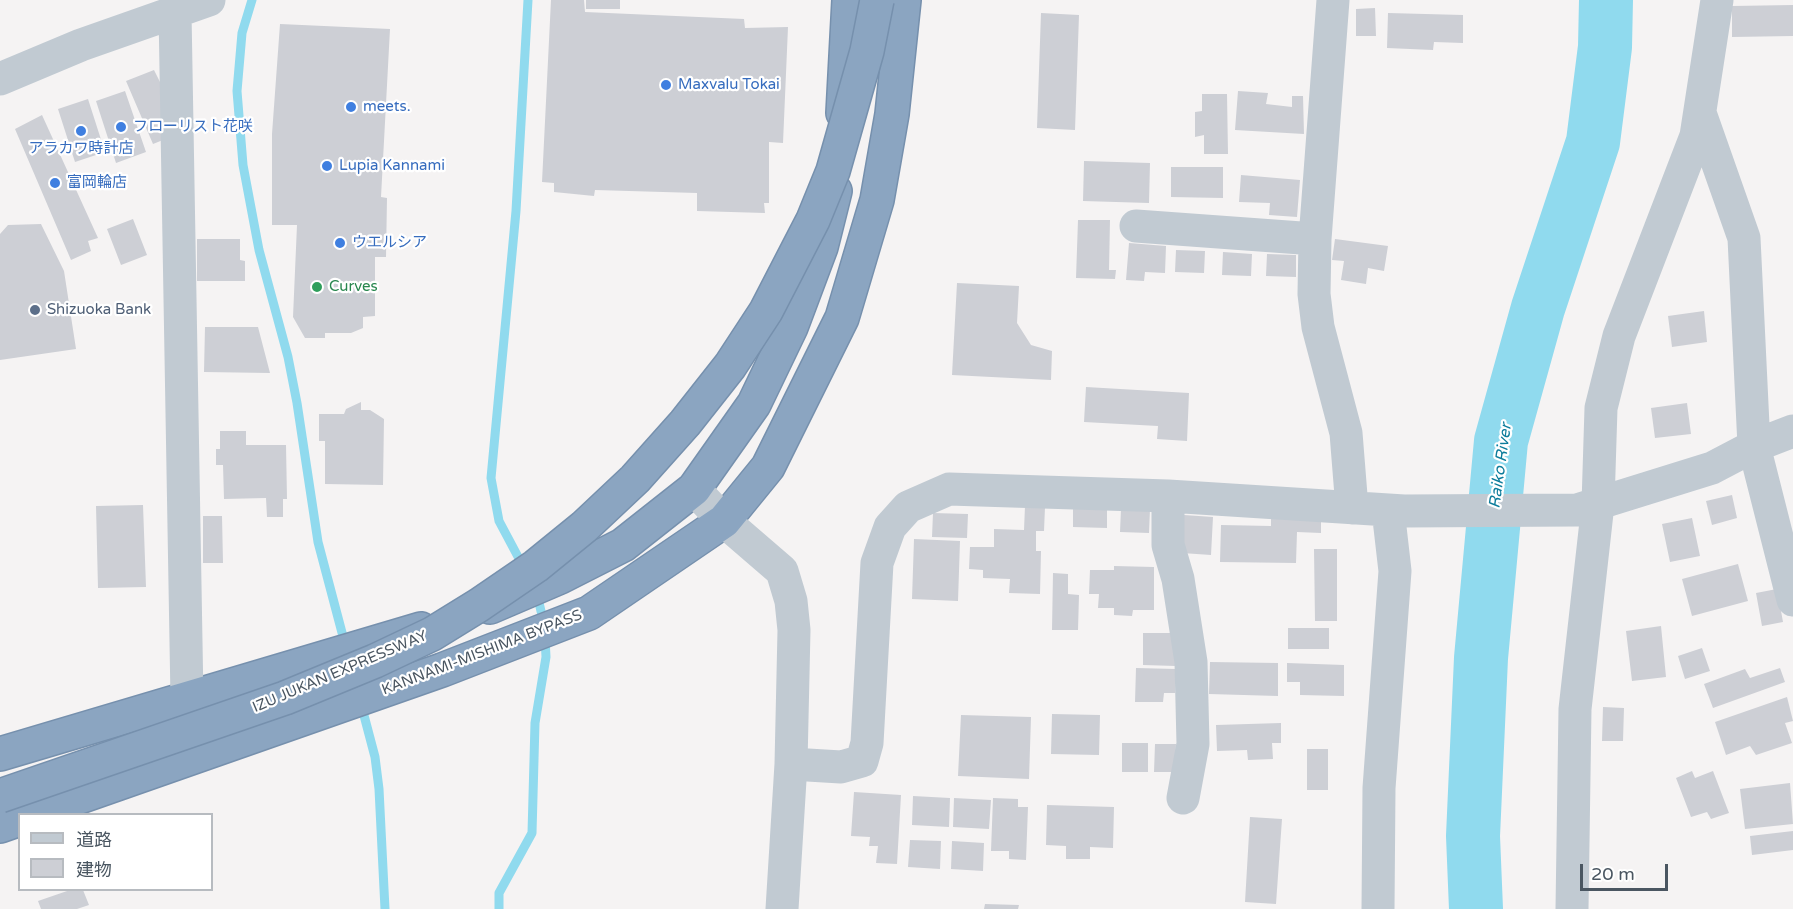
<!DOCTYPE html>
<html>
<head>
<meta charset="utf-8">
<style>
  body { margin:0 }
  #map { position:relative; width:1793px; height:909px; overflow:hidden; background:#f5f3f3; font-family:"Varela Round","Noto Sans JP",sans-serif }
  canvas { display:block }
  .legend { position:absolute; left:18px; top:813px; width:195px; height:78px; box-sizing:border-box; background:#fff; border:2px solid #b7bbc0; margin:0; padding:8px 10px; list-style:none; font-size:18px; color:#4a5661 }
  .legend li { display:flex; align-items:center; gap:12px; height:30px }
  .legend b { width:30px; border:2px solid #b7bbc0 }
  .scale { position:absolute; left:1580px; top:864px; width:88px; height:27px; box-sizing:border-box; border:3px solid #4a5661; border-top:0; padding-left:8px; font-size:18px; line-height:21px; white-space:nowrap; color:#4a5661; -webkit-text-stroke:4px #fff; paint-order:stroke }
</style>
</head>
<body>
<div id="map">
<canvas width="1793" height="909"></canvas>
<ul class="legend">
<li><b style="height:8px;background:#c1cad2"></b>道路</li>
<li><b style="height:16px;background:#cdcfd5"></b>建物</li>
</ul>
<div class="scale">20 m</div>
</div>
<script>
const ctx = document.querySelector('canvas').getContext('2d');
ctx.lineJoin = 'round';
const shape = rows => new Path2D(rows.map(r => 'M' + r).join(''));
function trace(path, color, width, dash) { ctx.strokeStyle = color; ctx.lineWidth = width; ctx.lineCap = dash ? 'butt' : 'round'; ctx.setLineDash(dash || []); ctx.stroke(path); }
function fill(path, color) { ctx.fillStyle = color; ctx.fill(path, 'evenodd'); }
function label(font, color, halo, rows, align = 'center') {
  ctx.font = font + ' "Varela Round","Noto Sans JP",sans-serif'; ctx.lineWidth = 4.5; ctx.setLineDash([]); ctx.textBaseline = 'middle'; ctx.strokeStyle = halo; ctx.fillStyle = color; for (const [text, x, y, turn = 0] of rows) {
    ctx.save(); ctx.translate(x, y); ctx.rotate((+turn || 0) * Math.PI / 180); ctx.textAlign = isNaN(turn) ? turn : align; if (halo) ctx.strokeText(text, 0, 0); ctx.fillText(text, 0, 0); ctx.restore();
  }
}
const stream = shape([
  [252,0,242,33,237,91,243,165,259,250,288,357,297,403,318,542,345,644],
  [524,568,499,521,491,478,516,211,528,0],
  [537,594,544,624],
  [361,704,375,757,379,789,385,909],
  [499,909,499,893,532,833,535,723,546,657,545,638]
]);
const river = shape([
  [1476,909,1473,836,1481,658,1501,441,1538,308,1593,142,1605,47,1606,0]
]);
const building = shape([
  [551,0,584,0,585,12,744,19,745,28,788,27,783,143,769,142,769,203,764,203,765,213,697,211,697,193,595,190,594,196,554,192,554,183,542,182],
  [586,0,620,0,620,9,586,9],
  [1793,5,1793,36,1732,37,1732,6],
  [1375,8,1376,36,1356,36,1356,9],
  [1041,13,1079,15,1075,130,1037,128],
  [1388,13,1463,15,1463,43,1434,42,1433,50,1387,48],
  [280,24,390,29,381,197,387,198,386,257,375,257,375,316,363,317,363,328,351,333,325,333,325,338,305,338,293,317,297,225,272,225,272,134],
  [154,70,163,88,163,140,153,144,126,81],
  [125,91,146,152,116,163,96,101],
  [1238,91,1268,93,1266,104,1292,107,1292,96,1303,96,1304,134,1235,130],
  [1202,94,1227,94,1228,154,1204,154,1204,135,1195,137,1195,112,1202,111],
  [88,99,105,152,75,162,58,109],
  [42,115,98,238,88,241,91,251,71,260,15,129],
  [1084,161,1150,163,1149,203,1083,201],
  [1171,167,1223,167,1223,198,1171,197],
  [1241,175,1300,180,1297,217,1269,215,1270,203,1239,202],
  [133,219,147,255,121,265,107,229],
  [1078,220,1110,220,1109,270,1116,270,1115,279,1076,278],
  [41,224,64,271,76,349,0,360,0,234,8,225],
  [197,239,240,239,240,260,245,261,245,281,197,281],
  [1335,239,1388,246,1384,271,1368,268,1366,284,1341,280,1344,261,1332,260],
  [1129,243,1166,246,1165,273,1145,272,1144,281,1126,280],
  [1176,250,1205,251,1204,273,1175,272],
  [1223,252,1252,254,1251,276,1222,275],
  [1267,254,1296,255,1296,277,1266,276],
  [957,283,1019,286,1017,323,1031,345,1052,351,1051,380,952,375],
  [1704,311,1707,342,1672,347,1668,316],
  [205,327,258,327,270,373,204,372],
  [1086,387,1189,393,1187,441,1157,439,1158,426,1084,422],
  [361,402,361,410,370,410,384,419,383,485,325,484,325,441,319,441,319,414,344,414,346,409],
  [1687,403,1691,434,1655,438,1651,408],
  [220,431,246,431,246,445,286,445,287,499,283,499,283,517,267,517,266,498,224,499,223,465,216,465,216,449,220,449],
  [1732,495,1737,518,1712,525,1706,501],
  [1073,504,1107,505,1107,528,1073,527],
  [143,505,146,587,98,588,96,506],
  [1025,506,1045,507,1044,531,1036,531,1036,551,1041,551,1040,594,1009,593,1010,579,983,578,983,570,969,569,970,547,994,547,994,529,1024,530],
  [1121,509,1150,509,1149,533,1120,532],
  [933,513,968,514,967,538,932,537],
  [1184,515,1213,517,1211,555,1182,553],
  [203,516,222,516,223,563,203,563],
  [1271,518,1321,519,1321,533,1297,532,1296,563,1220,562,1221,525,1271,526],
  [1692,518,1700,556,1670,562,1662,524],
  [914,539,960,541,958,601,912,599],
  [1314,549,1337,549,1337,621,1315,621],
  [1738,564,1748,601,1692,616,1682,579],
  [1114,566,1154,567,1154,610,1133,610,1132,616,1114,615,1114,608,1098,608,1099,594,1089,594,1090,570,1114,570],
  [1053,573,1068,574,1068,594,1079,595,1078,630,1052,630],
  [1777,589,1783,622,1762,626,1756,593],
  [1661,626,1666,677,1632,681,1626,631],
  [1288,628,1329,628,1329,649,1288,649],
  [1143,633,1176,633,1176,666,1143,665],
  [1702,648,1710,671,1685,679,1678,656],
  [1210,662,1278,663,1278,696,1209,694],
  [1287,663,1344,665,1344,696,1300,695,1300,682,1287,682],
  [1136,668,1176,669,1175,693,1164,693,1163,702,1135,702],
  [1780,668,1785,682,1713,708,1704,684,1745,669,1750,678],
  [1787,697,1793,721,1785,723,1792,743,1756,755,1750,746,1726,755,1715,722],
  [1603,707,1624,708,1623,741,1602,741],
  [1052,714,1100,715,1099,755,1051,754],
  [961,715,1031,717,1029,779,958,776],
  [1281,723,1281,743,1272,743,1273,759,1248,760,1247,750,1217,751,1216,725],
  [1122,743,1148,743,1148,772,1122,772],
  [1155,744,1176,744,1175,772,1154,772],
  [1307,749,1328,749,1328,790,1307,790],
  [1692,771,1695,778,1713,771,1729,813,1711,819,1707,812,1691,817,1676,778],
  [1790,783,1793,824,1745,829,1740,789],
  [854,792,901,795,897,864,876,863,878,846,869,846,870,837,851,836],
  [913,796,950,798,949,827,912,825],
  [954,798,991,800,989,829,953,827],
  [993,798,1018,799,1018,807,1028,807,1026,860,1009,859,1009,851,991,851],
  [1047,805,1114,807,1113,848,1090,847,1090,859,1066,859,1066,846,1046,845],
  [1250,817,1282,819,1276,904,1245,902],
  [1793,831,1793,850,1752,855,1750,836],
  [910,840,941,841,940,869,908,867],
  [952,841,984,843,983,871,951,869],
  [70,890,83,890,89,905,77,909,41,909,38,901],
  [985,904,1019,905,1018,909,984,909]
]);
const minor = shape([
  [1333,0,1315,239,1314,294,1318,327,1346,433,1352,508],
  [175,12,187,699],
  [0,79,81,45,209,0],
  [1700,113,1744,238,1754,446,1793,600],
  [1136,226,1315,239],
  [694,489,724,521,782,571,791,601,794,630,791,764,782,909],
  [1168,496,1168,545,1178,579,1191,662,1193,744,1183,798],
  [791,764,841,767,862,761,867,743,877,563,890,527,908,507,949,489,1168,496,1404,511,1577,510,1712,468,1754,446,1793,431],
  [1378,909,1379,788,1395,571,1388,510],
  [1572,909,1575,709,1598,504,1601,408,1619,336,1696,136,1717,0]
]);
const highway = shape([
  [843,113,849,0],
  [490,607,560,577,623,545,694,489,754,404,791,327,821,247,835,191],
  [0,754,421,629],
  [31,814,442,670,589,613,724,521,768,467,842,318,877,200,892,114,904,0],
  [0,826,20,819]
]);
const highwayBridge = shape([
  [0,796,285,698,375,661,432,634,479,605,536,566,584,527,635,479,685,423,730,366,766,311,813,220,833,171,867,51,877,0]
]);
const markers = [
  [666,85,6,"#3f7fe0"],
  [351,107,6,"#3f7fe0"],
  [121,127,6,"#3f7fe0"],
  [81,131,6,"#3f7fe0"],
  [327,166,6,"#3f7fe0"],
  [55,183,6,"#3f7fe0"],
  [340,243,6,"#3f7fe0"],
  [317,287,6,"#2e9e5b"],
  [35,310,6,"#5c6f8a"]
];
const shopNames = [
  ["Maxvalu Tokai",678,85],
  ["meets.",363,107],
  ["フローリスト花咲",133,127],
  ["アラカワ時計店",81,149,"center"],
  ["Lupia Kannami",339,166],
  ["富岡輪店",67,183],
  ["ウエルシア",352,243]
];
const leisureNames = [
  ["Curves",329,287]
];
const serviceNames = [
  ["Shizuoka Bank",47,310]
];
const streetNames = [
  ["KANNAMI-MISHIMA BYPASS",482,653,-21],
  ["IZU JUKAN EXPRESSWAY",340,672,-23]
];
const waterNames = [
  ["Raiko River",1501,466,-82]
];
trace(stream, '#90daee', 9);
trace(river, '#90daee', 54);
fill(building, '#cdcfd5');
trace(highway, '#7690ad', 36);
trace(minor, '#c1cad2', 33);
trace(highway, '#8ba5c1', 33);
trace(highwayBridge, '#7690ad', 36, []);
trace(highwayBridge, '#8ba5c1', 33);
for (const [x, y, r, color] of markers) { const dot = new Path2D(); dot.arc(x, y, r, 0, 2 * Math.PI); ctx.fillStyle = color; ctx.fill(dot); trace(dot, '#fff', 2); }
label('15px', '#366cbe', '#fff', shopNames, 'left');
label('15px', '#27864d', '#fff', leisureNames, 'left');
label('15px', '#4e5e75', '#fff', serviceNames, 'left');
label('15px', '#4a5661', '#fff', streetNames);
label('italic 16px', '#0c7c9b', '#fff', waterNames);
</script>
</body>
</html>
